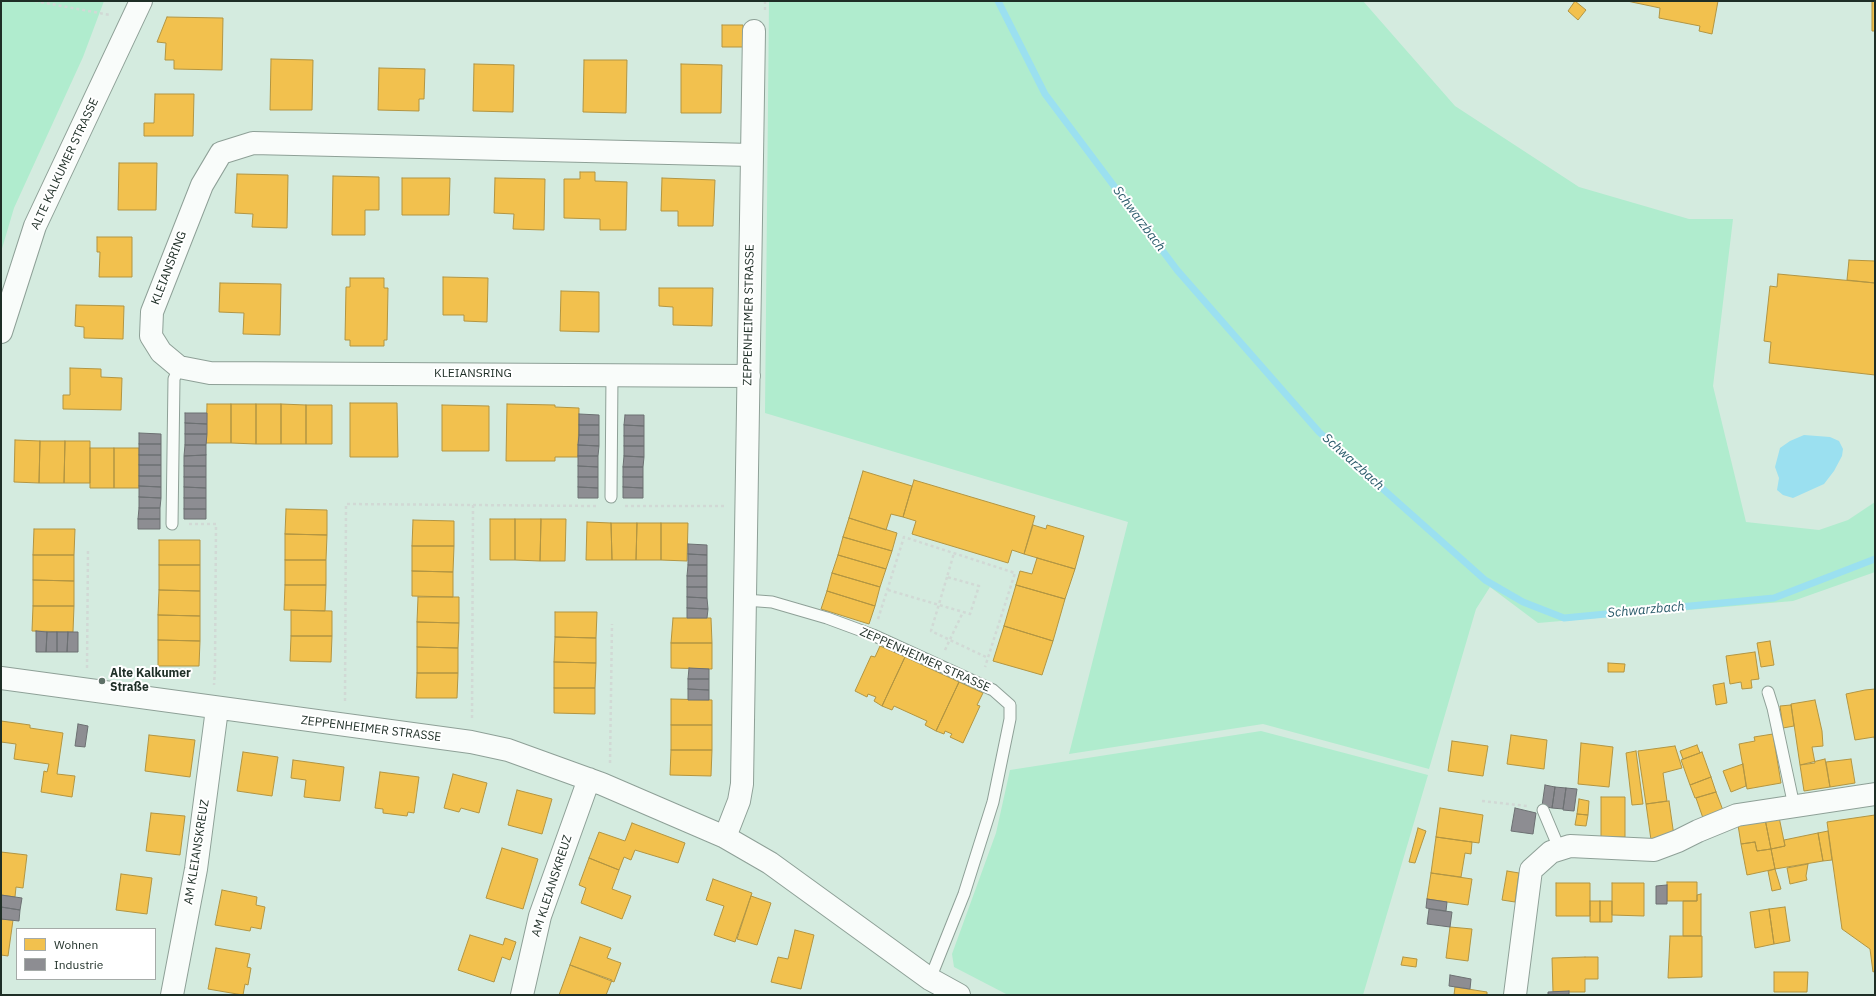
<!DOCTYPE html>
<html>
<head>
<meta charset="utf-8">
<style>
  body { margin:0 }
  #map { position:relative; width:1876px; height:996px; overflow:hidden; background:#d4ebdf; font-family:"IBM Plex Sans",sans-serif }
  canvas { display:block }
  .frame { position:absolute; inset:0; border:2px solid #1e2e26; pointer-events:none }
  .legend { position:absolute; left:16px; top:928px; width:140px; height:52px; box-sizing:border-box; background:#fff; border:1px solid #a5aba8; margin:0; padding:5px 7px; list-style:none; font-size:12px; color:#1e2e26 }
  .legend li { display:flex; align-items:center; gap:8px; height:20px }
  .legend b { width:20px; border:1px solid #a5aba8 }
</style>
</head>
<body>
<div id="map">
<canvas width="1876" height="996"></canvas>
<div class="frame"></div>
<ul class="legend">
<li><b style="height:11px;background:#f2c14e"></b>Wohnen</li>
<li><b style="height:11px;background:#8d8d92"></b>Industrie</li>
</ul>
</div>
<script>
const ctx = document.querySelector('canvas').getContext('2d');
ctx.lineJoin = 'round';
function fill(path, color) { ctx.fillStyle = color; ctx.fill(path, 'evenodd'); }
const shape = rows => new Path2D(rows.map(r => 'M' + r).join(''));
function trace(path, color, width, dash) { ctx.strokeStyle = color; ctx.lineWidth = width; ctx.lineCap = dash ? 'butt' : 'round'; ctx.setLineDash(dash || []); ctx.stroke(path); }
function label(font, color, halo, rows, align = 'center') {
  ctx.font = font + ' "IBM Plex Sans",sans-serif'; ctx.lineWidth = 4; ctx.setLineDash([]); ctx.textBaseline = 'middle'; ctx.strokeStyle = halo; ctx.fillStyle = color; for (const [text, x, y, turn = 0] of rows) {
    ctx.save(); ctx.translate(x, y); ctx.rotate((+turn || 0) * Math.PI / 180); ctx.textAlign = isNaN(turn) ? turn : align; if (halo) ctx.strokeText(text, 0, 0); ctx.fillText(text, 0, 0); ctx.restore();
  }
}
const green = shape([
  [1,1,104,1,83,57,14,208,1,252],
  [769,1,1363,1,1455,106,1579,187,1689,219,1733,219,1713,386,1746,522,1819,530,1848,520,1875,502,1875,572,1793,601,1538,623,1490,587,1476,609,1429,769,1263,724,1069,754,1128,522,765,413],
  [1261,731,1428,775,1363,995,1008,995,954,967,952,954,996,833,1010,770]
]);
const water = shape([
  [1804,435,1830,437,1839,441,1843,449,1842,456,1834,471,1824,484,1793,498,1783,495,1777,490,1779,478,1775,467,1780,448,1790,441]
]);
const homes = shape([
  [1575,1,1586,10,1578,20,1568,11,1575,1],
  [1627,1,1718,1,1712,34,1699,31,1700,26,1659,18,1660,8,1627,1],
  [1872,1,1875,1,1875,31,1872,31,1872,1],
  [167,17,223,18,222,70,174,69,174,60,165,60,166,43,157,42,167,17],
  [722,25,743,25,743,47,722,47,722,25],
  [271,59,313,60,312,110,270,110,271,59],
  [584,60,627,60,626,113,583,112,584,60],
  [474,64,514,65,513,112,473,111,474,64],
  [681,64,722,65,721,113,681,113,681,64],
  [379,68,425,69,424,99,419,99,419,111,378,110,379,68],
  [155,94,194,94,193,136,144,136,144,123,154,123,155,94],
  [119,163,157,163,156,210,118,210,119,163],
  [580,172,595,172,595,181,627,182,626,230,600,230,600,219,564,218,564,179,580,179,580,172],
  [237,174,288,175,287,228,252,227,253,214,235,213,237,174],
  [333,176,379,177,379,210,365,210,365,235,332,235,333,176],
  [402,178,450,178,449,215,402,215,402,178],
  [495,178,545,179,544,230,513,229,514,214,494,213,495,178],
  [662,178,715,180,713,226,678,226,678,211,661,211,662,178],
  [97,237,132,237,132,277,99,277,100,252,97,252,97,237],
  [1849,260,1875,261,1875,283,1847,280,1849,260],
  [1778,274,1875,283,1875,375,1769,363,1771,342,1764,341,1770,286,1777,287,1778,274],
  [443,277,488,278,487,322,464,321,464,315,443,315,443,277],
  [350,278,384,278,384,288,388,288,387,340,384,340,384,346,350,346,350,340,345,340,346,287,350,287,350,278],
  [220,283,281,284,280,335,243,334,244,313,219,312,220,283],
  [659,288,713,288,712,326,673,325,673,307,659,306,659,288],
  [561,291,599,292,599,332,560,331,561,291],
  [76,305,124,306,123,339,84,338,84,327,75,326,76,305],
  [70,368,101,369,101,377,122,378,121,410,63,409,63,395,70,395,70,368],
  [350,403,397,403,398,457,350,457,350,403],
  [207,404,231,404,231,443,206,443,207,404],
  [231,404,256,404,256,444,231,443,231,404],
  [256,404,281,404,281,444,256,444,256,404],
  [281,404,306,405,306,444,281,444,281,404],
  [507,404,555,405,555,407,579,408,578,457,555,457,555,461,506,461,507,404],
  [306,405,332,405,332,444,306,444,306,405],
  [442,405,489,406,489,451,442,451,442,405],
  [15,440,40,441,39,483,14,482,15,440],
  [40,441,65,441,64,483,39,483,40,441],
  [65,441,90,441,90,483,64,483,65,441],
  [90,448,114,448,114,488,90,488,90,448],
  [114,448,139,448,139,488,114,488,114,448],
  [863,471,912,486,903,517,891,514,886,530,849,518,863,471],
  [914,480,1035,516,1024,554,1012,550,1008,563,912,534,916,521,903,517,914,480],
  [286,509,327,510,327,535,285,534,286,509],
  [849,518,897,533,892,551,843,537,849,518],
  [490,519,515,519,515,560,490,560,490,519],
  [515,519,541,519,540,561,515,560,515,519],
  [541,519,566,519,565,561,540,561,541,519],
  [413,520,454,521,454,546,412,546,413,520],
  [587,522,611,523,612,560,586,560,587,522],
  [611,523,637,523,636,560,612,560,611,523],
  [637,523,661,523,661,560,636,560,637,523],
  [661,523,688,523,687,561,661,560,661,523],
  [1033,525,1046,529,1047,525,1084,536,1075,569,1024,554,1033,525],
  [34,529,75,529,74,555,33,555,34,529],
  [285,534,327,535,326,560,285,560,285,534],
  [843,537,892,551,886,569,838,555,843,537],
  [159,540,200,540,200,565,159,565,159,540],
  [412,546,454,546,453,572,412,571,412,546],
  [33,555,74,555,74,581,33,580,33,555],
  [838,555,886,569,880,587,832,573,838,555],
  [1037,558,1075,569,1065,599,1016,585,1020,571,1032,574,1037,558],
  [285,560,326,560,326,585,285,585,285,560],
  [159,565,200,565,200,591,159,590,159,565],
  [412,571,453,572,453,597,412,596,412,571],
  [832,573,880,587,875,606,827,591,832,573],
  [33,580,74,581,74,606,33,606,33,580],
  [285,585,326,585,325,611,284,610,285,585],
  [1016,585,1065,599,1053,641,1004,626,1016,585],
  [159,590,200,591,200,616,158,615,159,590],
  [827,591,875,606,869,624,821,609,827,591],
  [418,597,459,597,459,623,417,622,418,597],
  [33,606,74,606,73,632,32,631,33,606],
  [291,610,332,611,332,636,291,636,291,610],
  [555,612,597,612,596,638,555,637,555,612],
  [158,615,200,616,200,641,158,640,158,615],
  [673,618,711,618,712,643,671,643,673,618],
  [417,622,459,623,458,648,417,647,417,622],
  [1004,626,1053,641,1042,675,993,661,1004,626],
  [291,636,332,636,331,662,290,661,291,636],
  [555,637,596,638,596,663,554,662,555,637],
  [158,640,200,641,199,666,158,666,158,640],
  [1770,641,1774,665,1761,667,1757,643,1770,641],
  [671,643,712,643,712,669,671,668,671,643],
  [880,646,905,657,882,706,874,701,876,697,868,694,867,697,855,691,871,656,875,657,880,646],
  [417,647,458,648,458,673,417,673,417,647],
  [1755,652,1759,679,1751,680,1752,688,1742,689,1741,682,1730,684,1726,656,1755,652],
  [905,657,959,682,936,731,925,725,927,721,894,706,892,710,882,706,905,657],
  [554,662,596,663,595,688,554,688,554,662],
  [1608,663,1625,664,1624,672,1608,672,1608,663],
  [417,673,458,673,457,698,416,698,417,673],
  [959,682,983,693,977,705,980,706,963,743,950,737,952,734,945,731,944,734,936,731,959,682],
  [1724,683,1727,703,1716,705,1713,685,1724,683],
  [554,688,595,688,595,714,554,713,554,688],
  [1875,689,1875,742,1874,737,1855,740,1846,694,1865,690,1875,689],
  [671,699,712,700,712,725,671,725,671,699],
  [1815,700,1822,731,1823,746,1812,747,1815,763,1800,765,1791,704,1815,700],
  [1791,705,1794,726,1783,728,1780,706,1791,705],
  [1,721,30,725,30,728,63,733,57,774,75,776,72,797,41,792,44,771,47,772,49,764,14,759,16,744,1,742,1,721],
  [671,725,712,725,712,750,671,750,671,725],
  [1773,734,1781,783,1747,789,1739,744,1755,741,1754,737,1773,734],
  [149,735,195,740,190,777,145,771,149,735],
  [1511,735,1547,740,1544,769,1507,764,1511,735],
  [1452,741,1488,746,1483,776,1448,771,1452,741],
  [1581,743,1613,747,1609,787,1578,784,1581,743],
  [1697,745,1700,753,1683,759,1680,751,1697,745],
  [1675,746,1682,768,1663,773,1667,801,1646,804,1638,751,1675,746],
  [671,750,712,750,711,776,670,775,671,750],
  [1636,751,1643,804,1632,805,1626,753,1636,751],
  [243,752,278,757,272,796,237,791,243,752],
  [1702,752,1711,777,1690,785,1681,760,1702,752],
  [1825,759,1830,787,1804,791,1800,765,1825,759],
  [1851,759,1855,783,1830,787,1826,762,1851,759],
  [293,760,344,767,340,801,304,797,306,780,291,778,293,760],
  [1743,764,1746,786,1731,792,1723,771,1743,764],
  [380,772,419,777,414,813,408,812,407,816,383,813,383,809,375,808,380,772],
  [453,774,487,783,479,813,461,808,459,812,444,808,453,774],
  [1711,777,1716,792,1695,798,1690,785,1711,777],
  [517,790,552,799,542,834,508,825,517,790],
  [1716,792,1724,813,1704,821,1696,798,1716,792],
  [1601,797,1625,797,1625,837,1601,837,1601,797],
  [1579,799,1589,801,1588,815,1577,814,1579,799],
  [1669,801,1674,836,1651,840,1646,804,1669,801],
  [1440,808,1483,815,1479,843,1436,837,1440,808],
  [151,813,185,816,180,855,146,851,151,813],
  [1577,814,1588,815,1586,826,1575,825,1577,814],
  [1875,815,1875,971,1873,972,1870,949,1842,929,1827,822,1875,815],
  [1779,817,1785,846,1771,849,1765,819,1779,817],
  [1765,819,1771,849,1757,851,1755,842,1741,844,1738,825,1765,819],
  [632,823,685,843,678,863,635,850,631,860,624,857,619,870,589,858,599,832,625,841,632,823],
  [1418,828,1426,831,1415,863,1409,862,1418,828],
  [1828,831,1832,860,1823,861,1818,833,1828,831],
  [1818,833,1823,861,1775,869,1771,849,1785,846,1784,840,1818,833],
  [1436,837,1472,842,1471,854,1465,853,1461,877,1431,873,1436,837],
  [1755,842,1757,851,1771,849,1775,869,1747,875,1741,844,1755,842],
  [502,848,538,859,523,909,486,898,502,848],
  [1,852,27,855,23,888,16,887,15,897,1,895,1,852],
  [589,858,619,870,612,889,631,896,622,919,581,903,586,888,579,885,589,858],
  [1808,864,1806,876,1807,880,1790,884,1787,868,1808,864],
  [1775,869,1781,889,1772,891,1768,871,1775,869],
  [1507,871,1519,873,1515,902,1502,900,1507,871],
  [1431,873,1472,879,1468,905,1427,899,1431,873],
  [121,874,152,878,147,914,116,910,121,874],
  [713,879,752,893,735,942,714,935,724,906,706,900,713,879],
  [1667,882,1697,882,1697,901,1667,901,1667,882],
  [1556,883,1590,883,1590,916,1556,916,1556,883],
  [1612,883,1644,883,1644,916,1612,915,1612,883],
  [222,890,257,897,256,905,265,907,261,929,251,927,250,931,215,925,222,890],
  [1701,894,1701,936,1683,936,1683,901,1697,901,1697,895,1701,894],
  [751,896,771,903,757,945,737,939,751,896],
  [1590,901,1600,901,1600,922,1590,922,1590,901],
  [1600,901,1612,901,1612,922,1600,922,1600,901],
  [1785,907,1790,941,1774,944,1769,909,1785,907],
  [1769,909,1774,944,1755,948,1750,912,1769,909],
  [1,919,13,920,8,956,1,955,1,919],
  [1450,927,1472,929,1468,961,1446,958,1450,927],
  [795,930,814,935,801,989,771,982,778,957,788,959,795,930],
  [470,935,503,945,505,938,516,942,510,960,502,957,494,982,458,970,470,935],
  [1670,936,1702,936,1702,977,1668,978,1670,936],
  [580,937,611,948,607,958,621,963,614,982,570,965,580,937],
  [216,948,250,954,247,967,251,968,248,985,245,984,243,995,208,989,216,948],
  [1403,957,1417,959,1416,967,1401,965,1403,957],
  [1585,957,1598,957,1598,979,1585,979,1585,992,1553,992,1552,958,1585,957],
  [570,965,612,980,606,995,559,995,570,965],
  [1774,972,1808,972,1807,992,1774,992,1774,972],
  [1455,987,1487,992,1487,995,1454,995,1455,987]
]);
const industry = shape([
  [185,413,207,413,207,424,185,423,185,413],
  [579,414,599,415,599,425,579,425,579,414],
  [625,415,644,415,644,426,624,425,625,415],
  [185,423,207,424,207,434,185,434,185,423],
  [579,425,599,425,599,435,579,435,579,425],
  [624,425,644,426,644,436,624,436,624,425],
  [139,433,161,434,161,444,139,444,139,433],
  [185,434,207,434,206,445,185,445,185,434],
  [579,435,599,435,599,446,578,445,579,435],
  [624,436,644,436,644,446,624,446,624,436],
  [139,444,161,444,161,455,139,455,139,444],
  [185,445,206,445,206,455,184,456,185,445],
  [578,445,599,446,598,456,578,456,578,445],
  [624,446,644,446,644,457,624,456,624,446],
  [139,455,161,455,161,465,139,465,139,455],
  [206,455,206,466,184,466,184,456,206,455],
  [578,456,598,456,598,467,578,466,578,456],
  [624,456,644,457,643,467,623,467,624,456],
  [139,465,161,465,161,476,139,476,139,465],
  [184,466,206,466,206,477,184,477,184,466],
  [578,466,598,467,598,477,578,477,578,466],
  [623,467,643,467,643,477,623,477,623,467],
  [139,476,161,476,161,487,139,486,139,476],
  [184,477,206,477,206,488,184,487,184,477],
  [578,477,598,477,598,488,578,487,578,477],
  [623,477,643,477,643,488,623,487,623,477],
  [139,486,161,487,161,498,139,497,139,486],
  [184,487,206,488,206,498,184,498,184,487],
  [578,487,598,488,598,498,578,498,578,487],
  [623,487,643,488,643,498,623,498,623,487],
  [139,497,161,498,160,508,139,508,139,497],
  [184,498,206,498,206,509,184,509,184,498],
  [139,508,160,508,160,519,138,519,139,508],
  [184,509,206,509,206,519,184,519,184,509],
  [138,519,160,519,160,529,138,529,138,519],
  [688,544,707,545,707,555,688,554,688,544],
  [688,554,707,555,707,565,688,565,688,554],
  [688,565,707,565,707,576,687,576,688,565],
  [687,576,707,576,707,587,687,587,687,576],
  [687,587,707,587,707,598,687,597,687,587],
  [687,597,707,598,708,609,687,608,687,597],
  [687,608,708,609,707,618,687,618,687,608],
  [36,631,47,632,46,652,36,652,36,631],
  [47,632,57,632,57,652,46,652,47,632],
  [57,632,68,632,67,652,57,652,57,632],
  [68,632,78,632,78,652,67,652,68,632],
  [689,668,709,669,709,679,688,679,689,668],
  [688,679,709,679,709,690,688,689,688,679],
  [688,689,709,690,709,700,688,700,688,689],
  [78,724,88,726,85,747,75,746,78,724],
  [1545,785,1555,787,1552,808,1542,806,1545,785],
  [1555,787,1566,788,1563,809,1552,808,1555,787],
  [1566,788,1577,789,1574,811,1563,810,1566,788],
  [1515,808,1536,813,1533,834,1511,831,1515,808],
  [1667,885,1667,904,1656,904,1656,886,1667,885],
  [1,895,22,898,20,910,1,907,1,895],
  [1427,899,1447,902,1446,911,1426,908,1427,899],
  [1,907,20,910,19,921,1,919,1,907],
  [1429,909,1452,912,1450,927,1427,924,1429,909],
  [1450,975,1471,979,1470,989,1449,986,1450,975],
  [1569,991,1569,995,1548,995,1548,992,1569,991]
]);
const stream = shape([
  [998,1,1045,94,1177,270,1319,432,1485,580,1523,602,1564,618,1774,598,1875,559]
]);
const path = shape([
  [35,1,110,15],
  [765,10,765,1],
  [625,506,724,506],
  [189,524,216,524,215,669,214,685],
  [947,577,931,631,988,658],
  [888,590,970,614,979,586,947,577,954,553],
  [878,619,904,537,1015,573,985,667],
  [945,650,963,612],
  [87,668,88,548],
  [345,701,346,504,596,506],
  [472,718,473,505],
  [610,763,612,624],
  [1482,801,1527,806]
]);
const service = shape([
  [611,497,612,375],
  [172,524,174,379,179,367],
  [745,600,772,602,827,618,873,635,993,690,1010,705,1010,719,993,802,964,894,930,979],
  [1768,692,1773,708,1794,806],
  [1543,810,1559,848]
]);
const minor = shape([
  [1,332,35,226,141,1],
  [749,376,210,373,179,367,161,352,151,336,152,312,202,185,221,153,253,143,752,155],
  [1,678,471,742,508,750,602,784,725,837,770,863,930,979,959,995],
  [725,837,739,801,742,784,754,31],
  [172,995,196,869,217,709],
  [522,995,540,916,589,779],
  [1515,995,1531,870,1551,852,1570,846,1654,850,1678,841,1698,831,1737,815,1875,794]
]);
const markers = [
  [102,681,4,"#5e7067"]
];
const streetNames = [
  ["ALTE KALKUMER STRASSE",65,164,-65],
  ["KLEIANSRING",169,268,-69],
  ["ZEPPENHEIMER STRASSE",749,315,-89],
  ["KLEIANSRING",473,374],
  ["ZEPPENHEIMER STRASSE",925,660,24],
  ["ZEPPENHEIMER STRASSE",371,729,7],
  ["AM KLEIANSKREUZ",197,852,-81],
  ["AM KLEIANSKREUZ",552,886,-72]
];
const poiNames = [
  ["Alte Kalkumer",110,674],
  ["Straße",110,688]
];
const waterNames = [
  ["Schwarzbach",1139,219,53],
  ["Schwarzbach",1353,462,42],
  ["Schwarzbach",1646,610,-5]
];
fill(green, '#b0ecce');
fill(water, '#9be0f0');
fill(homes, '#f2c14e');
trace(homes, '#b29542', 1);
fill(industry, '#8d8d92');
trace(industry, '#6c7072', 1);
trace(stream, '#9be0f0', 7);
trace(service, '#8ea097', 13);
trace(minor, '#8ea097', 24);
trace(path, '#d1d9d5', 2.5, [3, 3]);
trace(service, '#f9fcfa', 11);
trace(minor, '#f9fcfa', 22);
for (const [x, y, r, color] of markers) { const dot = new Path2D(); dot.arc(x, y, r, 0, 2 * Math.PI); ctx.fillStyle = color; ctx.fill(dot); trace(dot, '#fff', 1.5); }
label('12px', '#1e2e26', '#fff', streetNames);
label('bold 12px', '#1e2e26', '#fff', poiNames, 'left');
label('italic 13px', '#285969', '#fff', waterNames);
</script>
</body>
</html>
